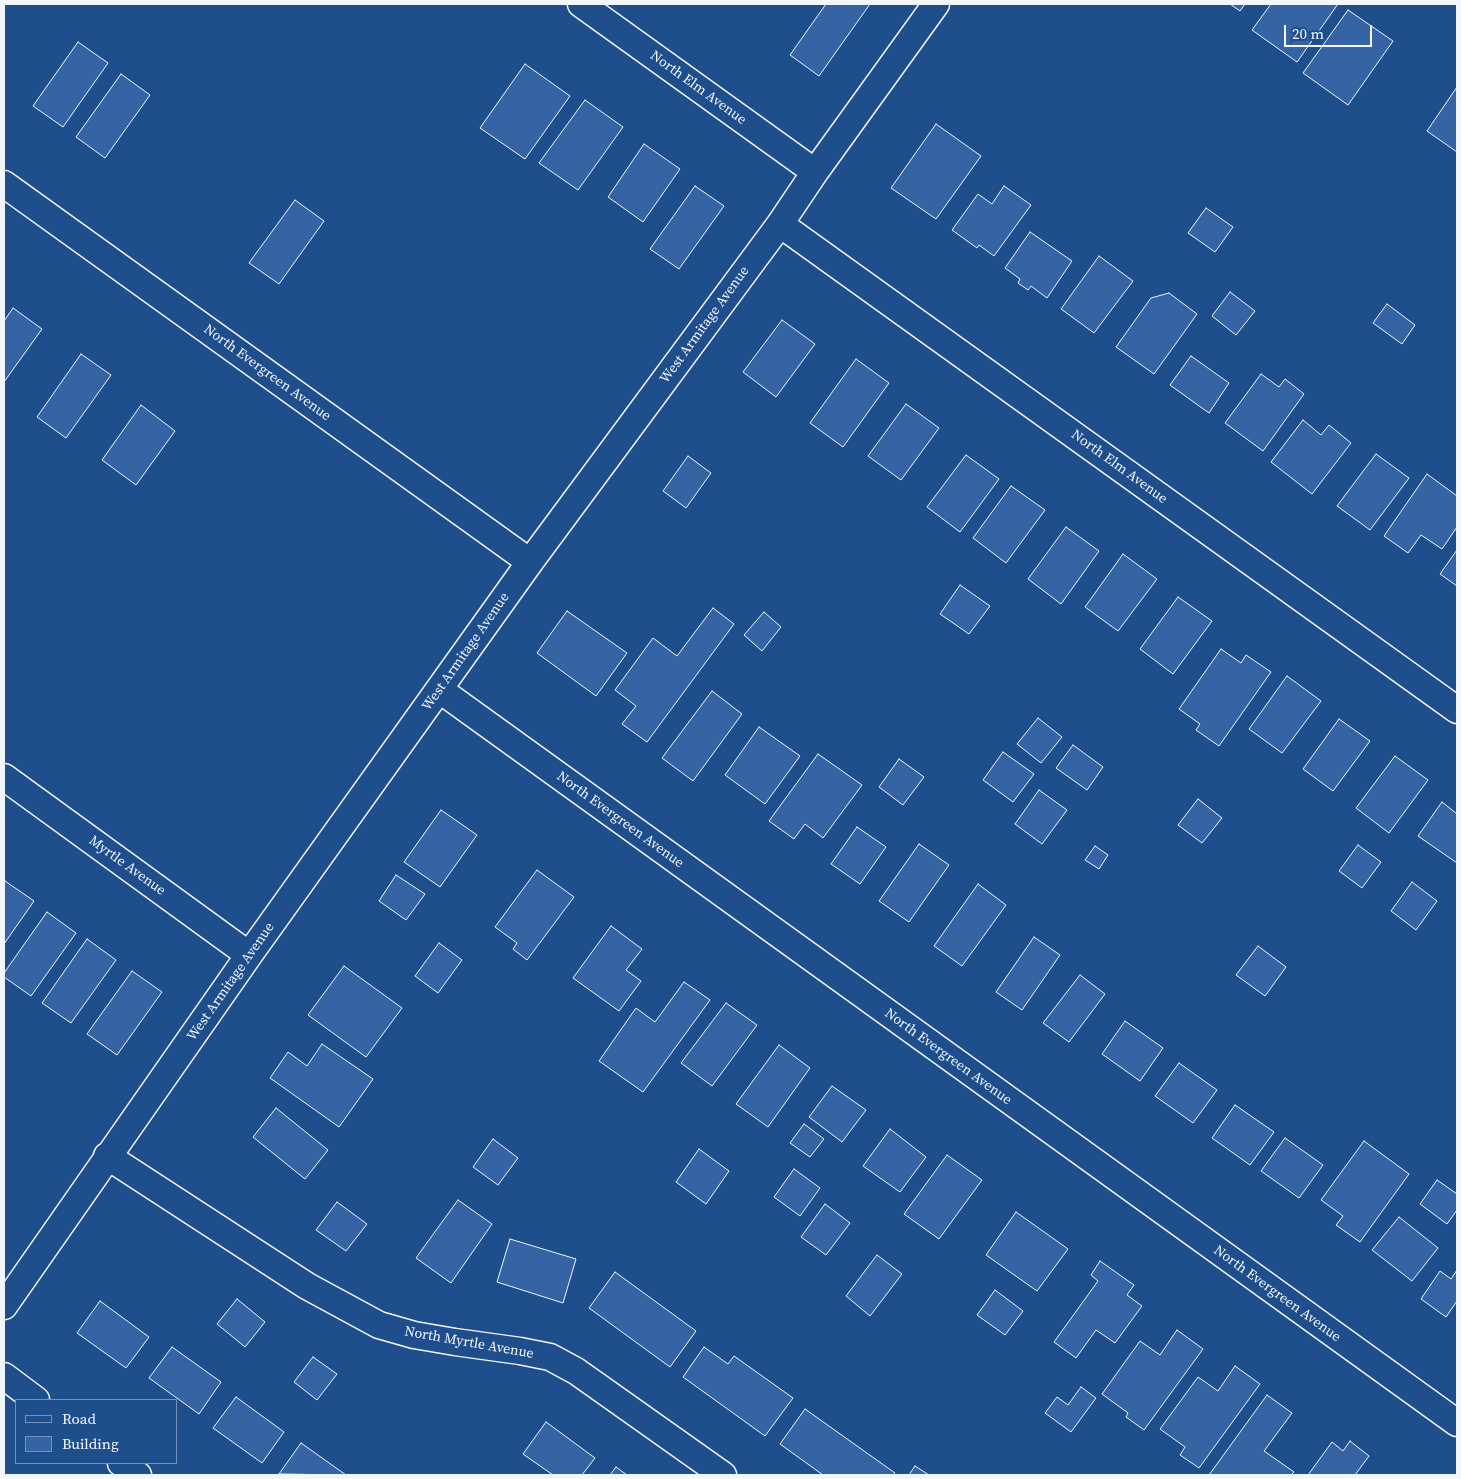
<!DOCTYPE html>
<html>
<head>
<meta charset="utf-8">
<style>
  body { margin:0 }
  #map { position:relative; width:1461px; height:1479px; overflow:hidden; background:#1f4e8c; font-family:"Source Serif 4",serif }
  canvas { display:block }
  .frame { position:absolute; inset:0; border:5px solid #f2f6ff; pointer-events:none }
  .legend { position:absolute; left:15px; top:1399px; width:162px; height:65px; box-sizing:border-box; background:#1f4e8c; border:1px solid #7391ba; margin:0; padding:6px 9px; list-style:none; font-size:15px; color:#f2f6ff }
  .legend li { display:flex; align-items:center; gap:10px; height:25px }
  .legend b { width:25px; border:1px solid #7391ba }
  .scale { position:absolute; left:1284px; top:25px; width:88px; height:22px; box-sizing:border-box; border:2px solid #f2f6ff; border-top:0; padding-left:6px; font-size:15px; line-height:18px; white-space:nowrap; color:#f2f6ff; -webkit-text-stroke:4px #1f4e8c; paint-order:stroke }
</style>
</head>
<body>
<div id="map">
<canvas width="1461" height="1479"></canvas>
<div class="frame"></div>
<ul class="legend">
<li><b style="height:6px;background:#1f4e8c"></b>Road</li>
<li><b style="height:14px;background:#3563a3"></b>Building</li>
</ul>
<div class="scale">20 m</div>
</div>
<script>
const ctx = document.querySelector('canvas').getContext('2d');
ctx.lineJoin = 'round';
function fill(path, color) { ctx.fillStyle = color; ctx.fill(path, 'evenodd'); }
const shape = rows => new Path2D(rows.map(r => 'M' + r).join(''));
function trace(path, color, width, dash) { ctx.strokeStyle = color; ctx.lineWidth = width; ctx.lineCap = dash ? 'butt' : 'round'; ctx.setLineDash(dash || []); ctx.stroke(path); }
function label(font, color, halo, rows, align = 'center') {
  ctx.font = font + ' "Source Serif 4",serif'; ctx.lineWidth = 4; ctx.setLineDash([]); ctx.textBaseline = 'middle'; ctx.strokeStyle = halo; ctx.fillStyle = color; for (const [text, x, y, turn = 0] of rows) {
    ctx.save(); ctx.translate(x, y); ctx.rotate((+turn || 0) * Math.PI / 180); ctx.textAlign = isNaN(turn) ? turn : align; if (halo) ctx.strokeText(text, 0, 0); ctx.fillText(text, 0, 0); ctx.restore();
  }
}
const building = shape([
  [826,4,870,4,819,76,790,55,826,4],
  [1230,4,1245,4,1240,11,1230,4],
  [1271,4,1338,4,1297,62,1252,30,1271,4],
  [1348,10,1393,41,1348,105,1303,73,1348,10],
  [78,42,108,63,63,127,33,106,78,42],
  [525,64,570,96,525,159,480,128,525,64],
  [121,74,150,95,105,158,76,137,121,74],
  [1457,87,1457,152,1427,131,1457,87],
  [585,100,623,127,578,190,539,163,585,100],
  [936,124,981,156,936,219,891,188,936,124],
  [644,144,680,169,643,222,608,197,644,144],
  [695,186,724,206,679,269,650,249,695,186],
  [1004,186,1031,205,994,256,979,245,977,248,952,230,978,194,992,204,1004,186],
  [295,200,324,221,279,284,249,263,295,200],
  [1206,208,1233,227,1215,252,1188,233,1206,208],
  [1030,232,1072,261,1047,298,1031,286,1028,290,1018,283,1020,279,1005,268,1030,232],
  [1099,256,1133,281,1094,333,1061,309,1099,256],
  [1230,292,1255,311,1236,335,1212,316,1230,292],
  [1169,293,1197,314,1154,374,1116,347,1151,298,1169,293],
  [1387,304,1415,325,1402,344,1373,323,1387,304],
  [13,308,42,329,4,382,4,321,13,308],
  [782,320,815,344,776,397,743,372,782,320],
  [81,354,111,375,66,438,37,417,81,354],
  [1191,356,1229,383,1209,413,1170,385,1191,356],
  [856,359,889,383,843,447,810,423,856,359],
  [1261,374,1279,387,1285,379,1304,394,1263,451,1225,423,1261,374],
  [906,404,939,428,901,480,868,456,906,404],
  [141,405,175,431,136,485,102,460,141,405],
  [1303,420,1321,435,1329,425,1351,443,1312,494,1271,462,1303,420],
  [1376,454,1409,478,1370,530,1337,506,1376,454],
  [966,455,999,479,960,532,927,507,966,455],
  [688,456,711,473,686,508,663,491,688,456],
  [1427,474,1457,496,1457,527,1442,549,1421,535,1408,553,1384,536,1427,474],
  [1011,486,1045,510,1006,563,973,538,1011,486],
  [1066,527,1099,551,1061,604,1028,579,1066,527],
  [1457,550,1457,586,1440,574,1457,550],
  [1123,554,1157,579,1118,631,1085,607,1123,554],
  [960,585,990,606,969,634,940,614,960,585],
  [1178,597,1212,621,1173,674,1140,649,1178,597],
  [713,608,734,624,647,742,622,724,636,706,615,690,653,638,677,656,713,608],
  [567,611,627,653,596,696,537,653,567,611],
  [764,612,781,627,762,651,744,635,764,612],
  [1221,649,1241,663,1246,655,1271,672,1219,746,1196,730,1200,724,1179,709,1221,649],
  [1287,676,1321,701,1282,753,1249,729,1287,676],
  [712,691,742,714,693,781,662,758,712,691],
  [1038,718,1062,737,1041,763,1017,744,1038,718],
  [1339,719,1370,741,1333,791,1303,769,1339,719],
  [759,727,800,756,765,804,725,775,759,727],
  [1073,745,1103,767,1087,790,1056,768,1073,745],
  [1003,752,1034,774,1013,802,983,780,1003,752],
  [818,754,862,785,823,838,805,824,794,839,769,821,818,754],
  [1395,756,1428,780,1389,833,1356,808,1395,756],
  [899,759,924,777,903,805,879,787,899,759],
  [1039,790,1067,810,1042,844,1015,824,1039,790],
  [1198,799,1222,818,1202,843,1178,825,1198,799],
  [1442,802,1457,814,1457,863,1418,836,1442,802],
  [441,810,477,835,440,887,404,862,441,810],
  [857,827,886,847,860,884,831,864,857,827],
  [919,844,949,865,909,922,879,901,919,844],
  [1358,845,1381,862,1362,888,1339,871,1358,845],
  [1095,846,1108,855,1099,869,1085,860,1095,846],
  [537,870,574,897,527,960,513,949,517,943,495,927,537,870],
  [396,875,425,894,406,920,379,901,396,875],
  [5,881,34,901,4,944,4,883,5,881],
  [1412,882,1437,901,1416,930,1391,911,1412,882],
  [978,884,1006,905,962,966,934,946,978,884],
  [47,912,76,933,31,996,4,977,4,973,47,912],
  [611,926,642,949,626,970,641,981,619,1011,573,978,611,926],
  [1034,937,1060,955,1022,1010,996,992,1034,937],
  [87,939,116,960,71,1023,42,1003,87,939],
  [439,943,462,960,438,993,415,976,439,943],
  [1258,946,1286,967,1265,996,1236,975,1258,946],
  [344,966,402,1008,366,1057,308,1015,344,966],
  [132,971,162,992,117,1055,87,1034,132,971],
  [1080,975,1105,994,1069,1042,1043,1023,1080,975],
  [684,982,710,1000,643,1092,599,1061,636,1008,655,1022,684,982],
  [726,1003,757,1025,712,1086,681,1063,726,1003],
  [1125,1021,1163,1048,1140,1081,1102,1054,1125,1021],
  [322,1044,373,1079,339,1127,270,1078,288,1052,307,1066,322,1044],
  [779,1045,810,1068,768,1127,736,1104,779,1045],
  [1179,1063,1217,1090,1193,1123,1155,1096,1179,1063],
  [832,1086,866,1110,842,1142,809,1117,832,1086],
  [1235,1105,1274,1132,1250,1165,1212,1138,1235,1105],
  [276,1108,328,1150,305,1179,253,1137,276,1108],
  [804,1124,824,1139,810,1157,790,1143,804,1124],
  [890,1129,926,1157,900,1192,863,1166,890,1129],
  [1285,1138,1323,1165,1299,1198,1261,1171,1285,1138],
  [493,1139,518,1158,498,1185,473,1167,493,1139],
  [1364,1141,1409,1174,1360,1242,1336,1225,1343,1216,1321,1200,1364,1141],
  [699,1149,729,1171,706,1204,676,1182,699,1149],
  [947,1155,982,1180,939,1239,904,1214,947,1155],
  [794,1169,820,1188,800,1216,774,1197,794,1169],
  [1437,1180,1457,1194,1457,1210,1447,1224,1420,1204,1437,1180],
  [458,1200,492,1224,451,1283,416,1258,458,1200],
  [337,1202,367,1224,346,1251,316,1230,337,1202],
  [825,1204,850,1223,826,1255,801,1237,825,1204],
  [1016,1212,1068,1249,1037,1291,986,1255,1016,1212],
  [1399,1217,1438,1248,1412,1281,1372,1250,1399,1217],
  [510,1239,576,1259,563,1303,497,1282,510,1239],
  [877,1255,902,1274,870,1316,846,1296,877,1255],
  [1100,1261,1134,1285,1127,1295,1142,1306,1115,1343,1096,1330,1076,1358,1054,1342,1098,1281,1091,1275,1100,1261],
  [1457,1270,1457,1301,1446,1317,1421,1299,1440,1271,1451,1279,1457,1270],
  [615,1272,696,1331,670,1367,589,1308,615,1272],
  [995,1290,1023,1311,1005,1335,977,1315,995,1290],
  [237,1299,265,1322,245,1347,217,1324,237,1299],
  [100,1301,149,1337,126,1368,77,1333,100,1301],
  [1177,1330,1203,1349,1144,1430,1126,1417,1128,1413,1102,1394,1140,1341,1160,1355,1177,1330],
  [172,1347,221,1382,199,1414,149,1378,172,1347],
  [704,1347,728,1364,734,1356,793,1398,765,1436,683,1377,704,1347],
  [313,1357,337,1374,317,1400,294,1382,313,1357],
  [1235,1366,1260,1384,1199,1468,1180,1455,1185,1447,1160,1429,1198,1377,1218,1391,1235,1366],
  [1081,1387,1096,1398,1071,1432,1045,1413,1057,1397,1068,1405,1081,1387],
  [1267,1395,1292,1413,1264,1451,1294,1472,1291,1475,1209,1475,1267,1395],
  [236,1397,284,1432,262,1463,213,1428,236,1397],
  [805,1409,895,1473,893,1475,823,1475,780,1444,805,1409],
  [546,1422,595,1458,582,1475,553,1475,523,1454,546,1422],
  [1350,1441,1369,1456,1355,1475,1308,1475,1332,1442,1343,1451,1350,1441],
  [301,1443,346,1475,279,1474,301,1443],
  [915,1466,929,1475,909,1475,915,1466],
  [616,1467,627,1475,610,1475,616,1467]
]);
const street = shape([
  [581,4,815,172],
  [4,184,530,562],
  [780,224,1457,710],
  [440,690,1457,1423],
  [4,777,249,955],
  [107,1156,307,1286,379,1325,414,1335,455,1342,520,1351,550,1357,576,1371,723,1475],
  [4,1306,249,955,530,562,780,224,815,172,936,4],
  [4,1376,36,1400],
  [121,1463,138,1475]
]);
const streetNames = [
  ["North Elm Avenue",698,88,36],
  ["West Armitage Avenue",705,325,-54],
  ["North Evergreen Avenue",267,373,36],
  ["North Elm Avenue",1119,467,36],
  ["West Armitage Avenue",466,652,-55],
  ["North Evergreen Avenue",620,820,36],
  ["Myrtle Avenue",127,866,36],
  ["West Armitage Avenue",231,982,-55],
  ["North Evergreen Avenue",948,1057,36],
  ["North Evergreen Avenue",1277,1294,36],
  ["North Myrtle Avenue",469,1343,10]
];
fill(building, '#3563a3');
trace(building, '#f2f6ff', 1);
trace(street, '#f2f6ff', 29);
trace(street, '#1f4e8c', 26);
label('14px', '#f2f6ff', '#1f4e8c', streetNames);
</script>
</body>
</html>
